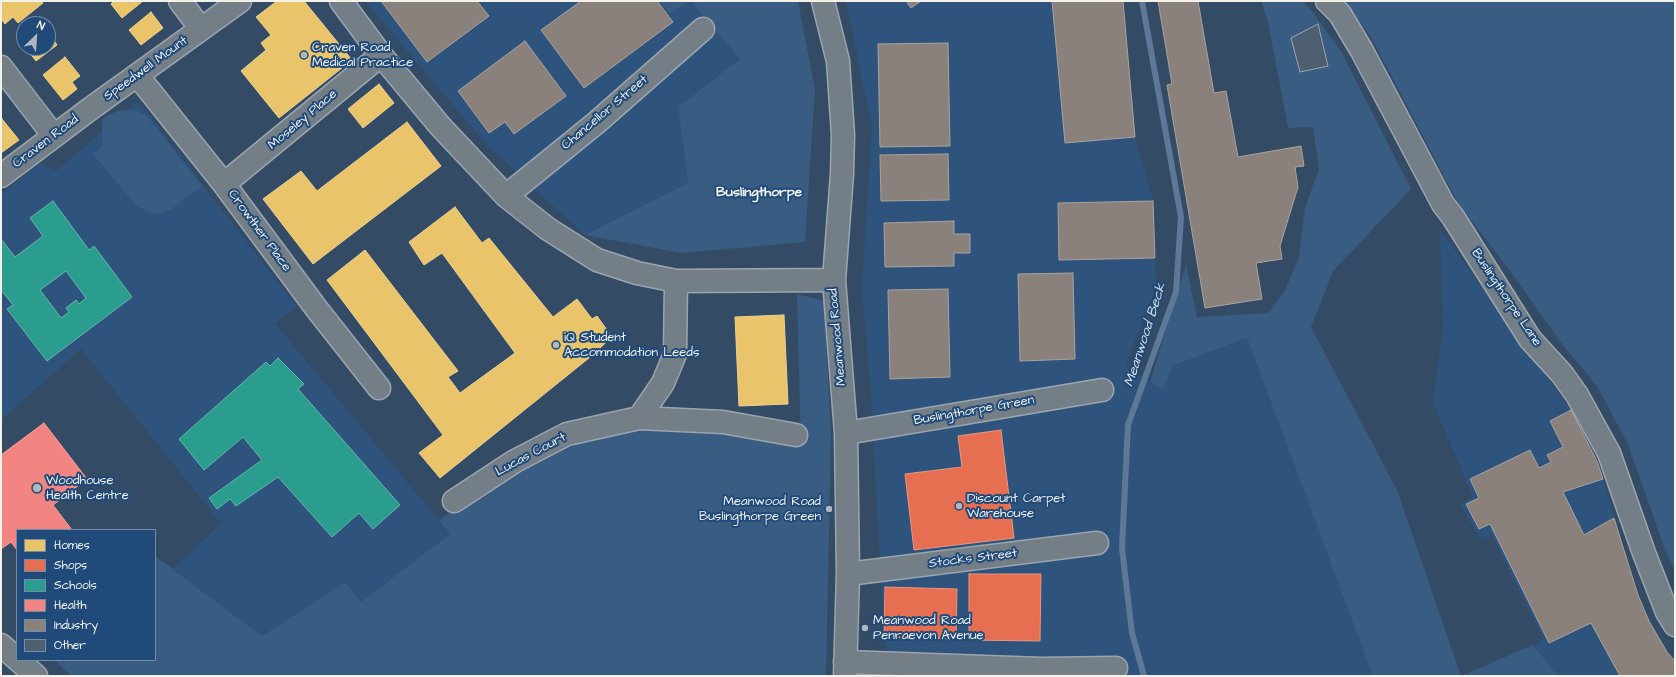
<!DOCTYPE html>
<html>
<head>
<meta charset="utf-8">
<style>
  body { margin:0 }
  #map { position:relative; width:1676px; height:677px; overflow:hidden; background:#344b65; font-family:"Architects Daughter",sans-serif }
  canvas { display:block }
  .frame { position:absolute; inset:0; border:2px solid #f4f1e8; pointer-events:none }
  .legend { position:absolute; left:16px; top:529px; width:140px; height:132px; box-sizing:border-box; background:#1f4a7a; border:1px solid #748da6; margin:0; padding:5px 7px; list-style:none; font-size:12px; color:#f4f1e8 }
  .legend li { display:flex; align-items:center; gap:8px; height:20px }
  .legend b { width:20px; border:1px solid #748da6 }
  .north { position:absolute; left:16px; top:16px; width:40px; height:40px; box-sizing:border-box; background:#1f4a7a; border:1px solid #748da6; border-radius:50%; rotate:25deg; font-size:11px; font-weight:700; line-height:16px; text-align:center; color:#f4f1e8 }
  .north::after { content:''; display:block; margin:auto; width:14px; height:18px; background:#b1b7ba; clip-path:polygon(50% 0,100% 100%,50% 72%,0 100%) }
</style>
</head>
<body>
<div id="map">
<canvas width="1676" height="677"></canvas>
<div class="frame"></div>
<ul class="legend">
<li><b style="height:11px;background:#e9c46a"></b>Homes</li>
<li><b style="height:11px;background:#e76f51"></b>Shops</li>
<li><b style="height:11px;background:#2a9d8f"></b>Schools</li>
<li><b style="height:11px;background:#f28482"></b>Health</li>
<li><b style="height:11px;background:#8a817c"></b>Industry</li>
<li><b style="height:11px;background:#4e5f72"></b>Other</li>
</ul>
<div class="north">N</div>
</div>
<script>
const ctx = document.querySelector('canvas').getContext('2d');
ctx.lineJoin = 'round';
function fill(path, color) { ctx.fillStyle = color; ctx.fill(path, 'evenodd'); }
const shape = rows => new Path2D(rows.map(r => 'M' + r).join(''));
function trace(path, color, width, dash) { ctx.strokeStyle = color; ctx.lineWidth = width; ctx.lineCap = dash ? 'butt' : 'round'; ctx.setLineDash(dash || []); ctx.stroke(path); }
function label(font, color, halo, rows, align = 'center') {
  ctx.font = font + ' "Architects Daughter",sans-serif'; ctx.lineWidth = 4; ctx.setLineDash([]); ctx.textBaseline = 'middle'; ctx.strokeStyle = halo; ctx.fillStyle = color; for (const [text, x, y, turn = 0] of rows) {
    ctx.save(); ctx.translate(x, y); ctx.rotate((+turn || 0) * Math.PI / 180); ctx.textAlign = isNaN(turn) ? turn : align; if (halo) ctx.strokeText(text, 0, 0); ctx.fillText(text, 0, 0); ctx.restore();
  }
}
const built = shape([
  [365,1,660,1,670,14,691,1,740,59,678,107,688,183,585,235,487,145],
  [846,1,1123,1,1135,137,1153,201,1156,288,1125,366,1163,390,1172,366,1247,338,1373,676,1134,676,1130,664,1133,676,892,676,884,637,871,394,862,289,872,127],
  [138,101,297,307,275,323,450,534,361,602,345,582,262,636,173,569,221,523,81,349,1,420,1,195,39,163,56,171],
  [1440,230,1571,410,1597,461,1638,595,1649,621,1667,652,1675,661,1675,676,1558,676,1533,645,1544,640,1491,534,1482,541,1460,505,1473,497,1433,402,1443,329]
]);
const green = shape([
  [660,1,690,1,670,14],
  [691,1,798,1,815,90,805,242,681,253,585,235,688,183,678,107,740,59],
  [1261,1,1303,1,1312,11,1342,53,1411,189,1333,271,1311,327,1397,490,1461,676,1533,645,1558,676,1373,676,1247,338,1172,366,1163,390,1150,382,1186,265,1197,317,1269,313,1285,290,1299,257,1305,208,1319,169,1313,127,1288,128,1268,22],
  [1345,1,1675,1,1675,571,1665,550,1628,444,1597,386,1559,340,1516,279,1458,203,1371,37],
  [134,110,146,115,202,186,170,210,159,214,146,211,136,205,93,154,102,146,102,119,117,111],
  [797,294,824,301,831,433,826,676,72,676,54,660,155,660,155,556,262,636,345,582,361,602,450,534,439,520,514,469,567,442,657,423,801,444]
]);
const homes = shape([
  [1,1,41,1,43,3,18,23,13,17,5,24,1,19,1,6,3,4,1,1],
  [114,1,143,1,122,18,111,4,114,1],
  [277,1,304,1,352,60,279,118,241,71,266,50,261,43,271,35,256,17,277,1],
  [151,12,163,28,141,45,129,30,151,12],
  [50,35,57,45,36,61,29,52,33,48,48,48,48,36,50,35],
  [65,57,80,76,72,82,77,89,63,100,43,75,65,57],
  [379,84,394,103,363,128,348,109,379,84],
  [2,119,19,140,1,153,1,120,2,119],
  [407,122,441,166,313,264,263,199,301,171,317,191,407,122],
  [455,207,482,243,489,238,553,317,577,299,592,319,597,316,612,337,589,358,440,478,419,453,443,435,327,280,365,250,458,371,448,377,460,393,515,353,442,253,424,265,409,242,455,207],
  [784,315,788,404,739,406,735,317,784,315]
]);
const shops = shape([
  [1001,430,1014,538,914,550,905,474,962,467,958,436,1001,430],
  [969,574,1041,574,1040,641,969,640,969,574],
  [885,587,957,589,956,639,884,637,885,587]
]);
const schools = shape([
  [53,201,89,250,94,246,132,297,47,361,7,309,13,305,1,290,1,239,15,257,43,236,30,218,53,201],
  [66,271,86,298,79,304,76,300,66,308,69,312,61,318,40,290,66,271],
  [278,358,304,384,298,389,400,505,373,529,359,513,332,537,278,477,236,506,230,499,217,509,209,498,262,460,243,437,204,470,179,439,266,362,270,366,278,358]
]);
const health = shape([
  [44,423,87,479,53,505,72,530,17,530,17,550,11,542,1,549,1,455,44,423]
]);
const industry = shape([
  [381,1,477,1,489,16,427,62,381,1],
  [581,1,657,1,673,22,584,88,541,30,581,1],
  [906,1,921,1,911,8,906,1],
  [1052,1,1123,1,1135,137,1065,143,1052,1],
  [1158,1,1198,1,1214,93,1226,91,1238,157,1301,146,1304,166,1295,167,1298,187,1280,246,1282,259,1256,263,1262,299,1205,308,1167,85,1172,84,1158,1],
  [525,41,566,96,514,134,505,122,489,133,458,91,525,41],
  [948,43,950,146,880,147,878,44,948,43],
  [948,154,949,200,881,201,880,155,948,154],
  [1153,201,1155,258,1059,260,1058,203,1153,201],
  [954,221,954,234,970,234,970,253,954,253,954,266,885,267,884,223,954,221],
  [1073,273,1075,359,1020,361,1018,274,1073,273],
  [948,289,950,377,890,379,888,290,948,289],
  [1571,410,1597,461,1603,479,1563,492,1584,535,1614,518,1638,595,1649,621,1667,652,1675,661,1675,676,1620,676,1591,623,1549,643,1490,524,1479,529,1466,504,1479,498,1470,479,1530,450,1539,468,1551,462,1547,455,1563,447,1550,421,1571,410]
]);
const stream = shape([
  [1142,1,1181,217,1176,292,1128,425,1122,548,1132,633,1144,676]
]);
const building = shape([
  [1318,24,1328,66,1300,72,1291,38,1318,24]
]);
const minor = shape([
  [180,1,201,29],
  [341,1,381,55,440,126,506,196,548,229,597,260,637,273,676,281,834,280],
  [823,1,838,61,843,135,842,174,834,280,846,433,848,574,845,676],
  [1327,1,1340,14,1362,51,1443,204,1453,217,1530,339,1562,374,1577,395,1609,453,1644,553,1667,612,1675,625],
  [1,67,54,136],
  [137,75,224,184,316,308,379,388],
  [1,176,90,109,240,1],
  [224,184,381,55],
  [506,196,596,123,703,29],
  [639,418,663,383,675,354,676,281],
  [846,433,1102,390],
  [454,501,515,461,567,434,639,418,723,422,796,435],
  [848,574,1097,543],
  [1,645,17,659],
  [18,660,36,676],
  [845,662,1041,669,1116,668]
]);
const markers = [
  [304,55,4,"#b1b7ba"],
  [556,345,4,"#b1b7ba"],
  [37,488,5,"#b1b7ba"],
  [959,506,4,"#b1b7ba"],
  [829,509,4,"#b1b7ba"],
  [865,628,4,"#b1b7ba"]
];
const poiNames = [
  ["Craven Road",312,48],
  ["Medical Practice",312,63],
  ["iQ Student",564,338],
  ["Accommodation Leeds",564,353],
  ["Woodhouse",46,481],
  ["Health Centre",46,496],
  ["Discount Carpet",967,499],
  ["Warehouse",967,514],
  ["Meanwood Road",821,502,"right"],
  ["Buslingthorpe Green",821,517,"right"],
  ["Meanwood Road",873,621],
  ["Penraevon Avenue",873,636]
];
const streetNames = [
  ["Speedwell Mount",146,69,-36],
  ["Chancellor Street",605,113,-40],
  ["Moseley Place",303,120,-40],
  ["Craven Road",46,142,-37],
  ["Crowther Place",259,231,54],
  ["Buslingthorpe Lane",1506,298,56],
  ["Meanwood Road",838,337,-95],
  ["Buslingthorpe Green",974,411,-10],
  ["Lucas Court",531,455,-28],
  ["Stocks Street",973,559,-7]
];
const neighbourhoodNames = [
  ["Buslingthorpe",759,193]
];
const waterNames = [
  ["Meanwood Beck",1146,335,-72]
];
fill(built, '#2e547d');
fill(green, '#395c83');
fill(homes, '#e9c46a');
trace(homes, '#ecd290', 1);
fill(shops, '#e76f51');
trace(shops, '#eb967e', 1);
fill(schools, '#2a9d8f');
trace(schools, '#67b6aa', 1);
fill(health, '#f28482');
trace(health, '#f3a5a1', 1);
fill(industry, '#8a817c');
trace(industry, '#aaa39c', 1);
trace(stream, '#5e7998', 6);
fill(building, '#4e5f72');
trace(building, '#9ba5af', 1);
trace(minor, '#9ba5af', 25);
trace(minor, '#737e87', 22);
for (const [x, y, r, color] of markers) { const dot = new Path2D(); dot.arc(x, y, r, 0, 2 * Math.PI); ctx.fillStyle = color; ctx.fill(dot); trace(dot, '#1f4a7a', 1.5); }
label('13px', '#f4f1e8', '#1f4a7a', poiNames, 'left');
label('13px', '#f4f1e8', '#1f4a7a', streetNames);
label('bold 14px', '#f4f1e8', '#1f4a7a', neighbourhoodNames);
label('italic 14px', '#dee0dd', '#1f4a7a', waterNames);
</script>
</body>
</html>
